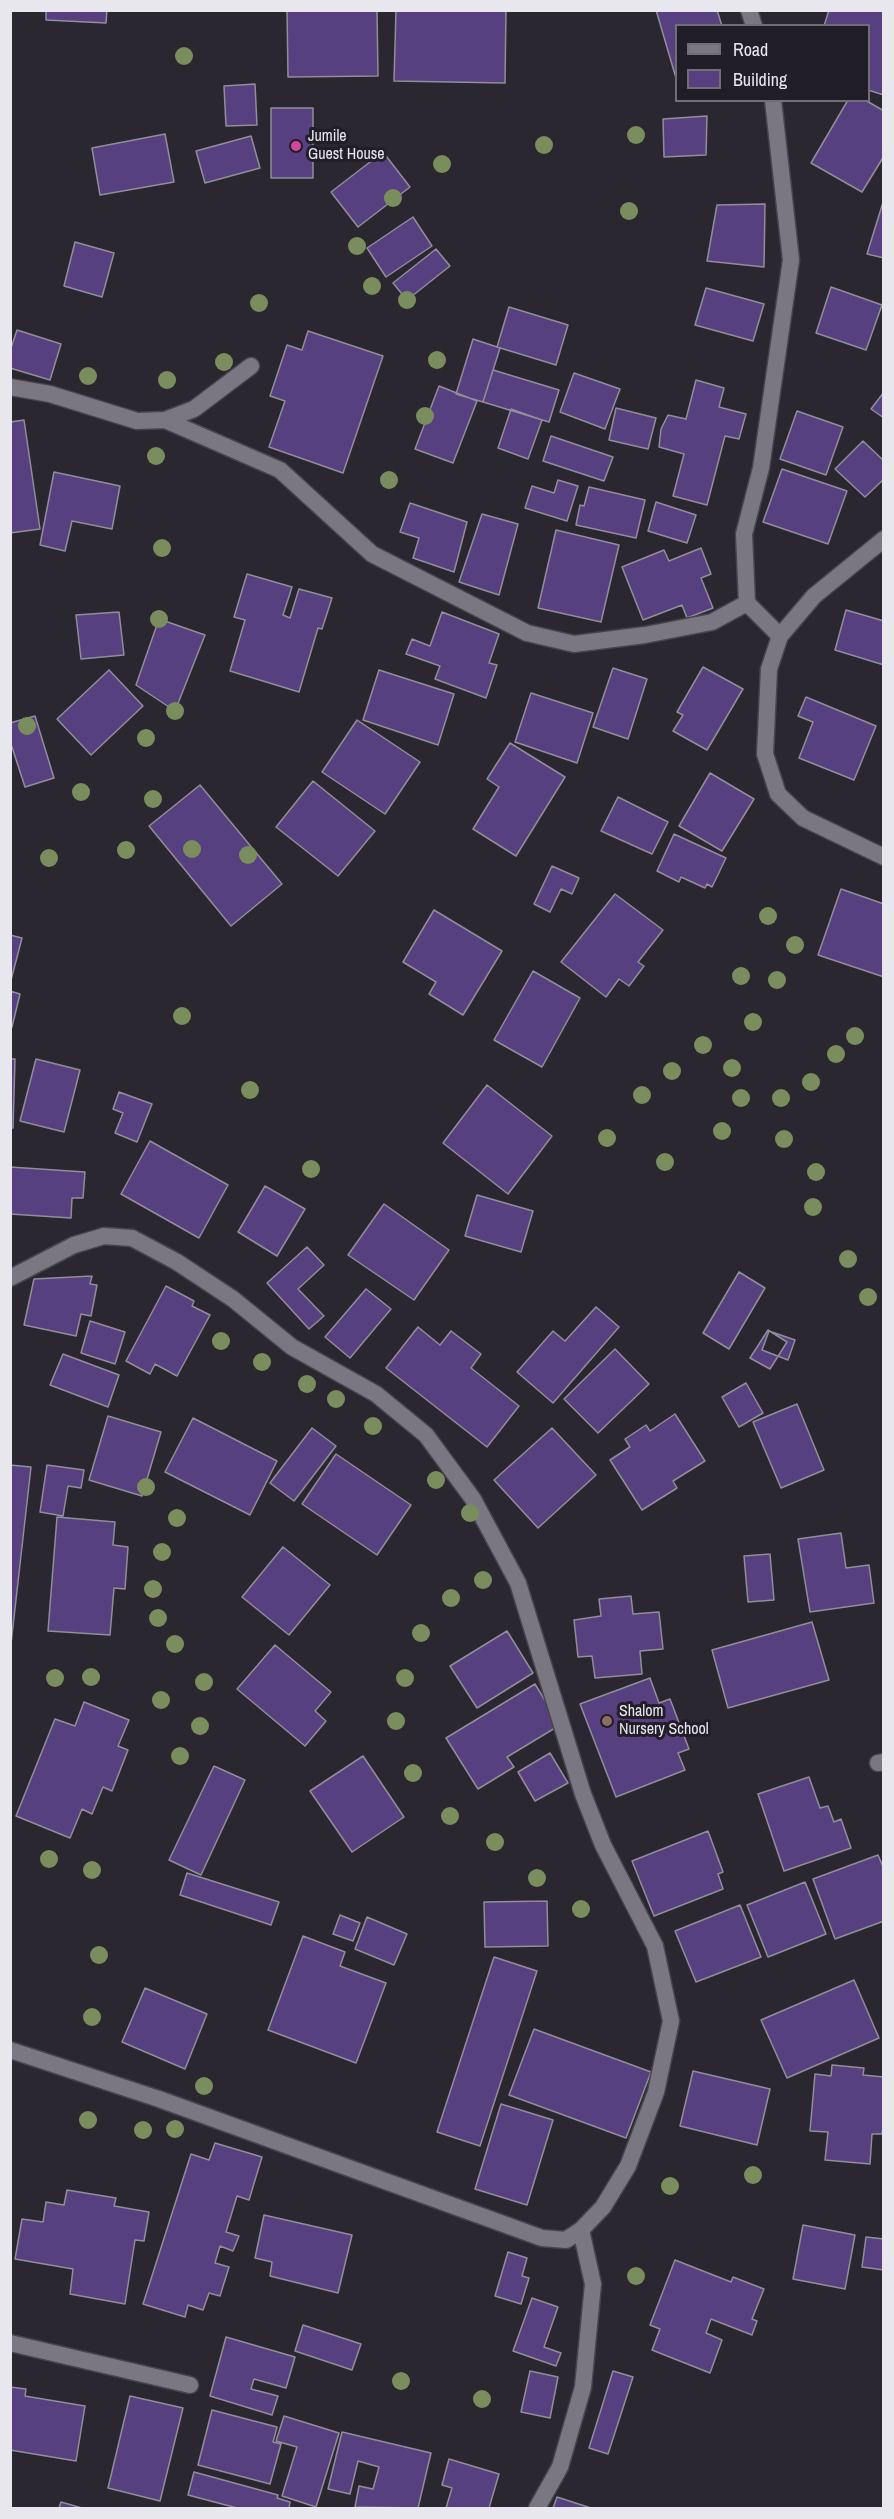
<!DOCTYPE html>
<html>
<head>
<meta charset="utf-8">
<style>
  body { margin:0 }
  #map { position:relative; width:894px; height:2519px; overflow:hidden; background:#2a2731; font-family:"Archivo Narrow",sans-serif }
  canvas { display:block }
  .frame { position:absolute; inset:0; border:12px solid #e9e7ee; pointer-events:none }
  .legend { position:absolute; left:675px; top:24px; width:195px; height:78px; box-sizing:border-box; background:#211e27; border:2px solid #716e77; margin:0; padding:8px 10px; list-style:none; font-size:18px; color:#e9e7ee }
  .legend li { display:flex; align-items:center; gap:12px; height:30px }
  .legend b { width:30px; border:2px solid #716e77 }
</style>
</head>
<body>
<div id="map">
<canvas width="894" height="2519"></canvas>
<div class="frame"></div>
<ul class="legend">
<li><b style="height:8px;background:#7a7783"></b>Road</li>
<li><b style="height:16px;background:#56407f"></b>Building</li>
</ul>
</div>
<script>
const ctx = document.querySelector('canvas').getContext('2d');
ctx.lineJoin = 'round';
function fill(path, color) { ctx.fillStyle = color; ctx.fill(path, 'evenodd'); }
const shape = rows => new Path2D(rows.map(r => 'M' + r).join(''));
function trace(path, color, width, dash) { ctx.strokeStyle = color; ctx.lineWidth = width; ctx.lineCap = dash ? 'butt' : 'round'; ctx.setLineDash(dash || []); ctx.stroke(path); }
function label(font, color, halo, rows, align = 'center') {
  ctx.font = font + ' "Archivo Narrow",sans-serif'; ctx.lineWidth = 6; ctx.setLineDash([]); ctx.textBaseline = 'middle'; ctx.strokeStyle = halo; ctx.fillStyle = color; for (const [text, x, y, turn = 0] of rows) {
    ctx.save(); ctx.translate(x, y); ctx.rotate((+turn || 0) * Math.PI / 180); ctx.textAlign = isNaN(turn) ? turn : align; if (halo) ctx.strokeText(text, 0, 0); ctx.fillText(text, 0, 0); ctx.restore();
  }
}
const building = shape([
  [46,10,107,10,106,23,46,20,46,10],
  [287,10,377,10,378,76,288,77,287,10],
  [396,10,506,10,505,83,394,81,396,10],
  [656,10,717,10,722,26,676,26,676,78,656,10],
  [829,10,884,10,884,95,868,90,868,26,824,26,829,10],
  [255,84,257,125,226,126,224,86,255,84],
  [848,100,865,100,884,111,884,156,862,192,811,163,848,100],
  [271,108,313,108,313,178,271,178,271,108],
  [707,116,706,155,664,157,663,119,707,116],
  [165,134,174,182,100,195,92,148,165,134],
  [251,136,260,168,205,183,196,151,251,136],
  [383,152,410,187,358,227,331,192,383,152],
  [884,199,884,258,867,254,884,199],
  [765,204,764,267,707,261,717,205,765,204],
  [413,217,432,246,386,277,367,248,413,217],
  [75,242,114,253,102,297,64,286,75,242],
  [436,249,450,266,407,300,393,283,436,249],
  [831,287,882,305,866,350,816,333,831,287],
  [706,288,764,304,753,341,695,325,706,288],
  [509,307,568,325,556,365,497,347,509,307],
  [17,330,61,344,50,380,10,368,10,351,17,330],
  [308,331,383,356,343,473,269,447,285,401,270,396,287,345,302,350,308,331],
  [473,339,500,348,483,402,456,394,473,339],
  [493,370,559,390,549,422,483,402,493,370],
  [574,373,620,389,605,429,560,412,574,373],
  [696,380,724,388,719,407,746,414,739,439,725,436,707,505,673,496,684,454,659,447,661,429,668,415,686,419,696,380],
  [439,386,477,401,453,463,415,449,439,386],
  [884,392,884,418,871,409,884,392],
  [616,408,656,418,648,449,609,440,616,408],
  [511,409,542,420,528,459,498,448,511,409],
  [797,411,843,427,826,475,780,459,797,411],
  [24,420,40,529,10,533,10,422,24,420],
  [551,436,613,457,604,481,543,461,551,436],
  [863,441,884,461,884,479,865,497,835,469,863,441],
  [782,469,847,491,828,544,763,522,782,469],
  [54,472,120,486,112,529,72,521,65,551,40,545,54,472],
  [558,480,578,486,567,521,525,508,532,486,554,493,558,480],
  [589,487,645,500,636,538,576,525,580,505,584,506,589,487],
  [656,502,696,515,687,543,648,531,656,502],
  [410,503,467,522,454,572,413,558,419,538,400,532,410,503],
  [482,514,518,524,499,595,459,582,482,514],
  [556,530,619,545,601,622,538,608,556,530],
  [701,548,711,574,701,578,713,608,687,618,682,605,643,620,622,567,664,550,669,561,701,548],
  [247,574,292,587,283,615,290,618,299,589,332,598,322,629,318,628,299,692,230,671,245,620,234,617,247,574],
  [846,610,884,621,884,665,835,650,846,610],
  [119,612,124,655,81,659,76,615,119,612],
  [442,612,499,634,489,663,497,665,486,698,435,679,440,666,406,654,412,639,430,646,442,612],
  [159,619,205,635,175,711,136,685,159,619],
  [703,667,743,689,707,750,673,731,683,715,677,712,703,667],
  [613,668,647,679,628,739,593,727,613,668],
  [109,670,143,706,91,755,57,719,109,670],
  [379,670,454,694,438,745,363,720,379,670],
  [531,693,593,713,577,763,515,742,531,693],
  [806,697,876,726,854,780,799,758,813,722,798,716,806,697],
  [35,716,54,778,25,787,10,741,10,723,35,716],
  [357,720,420,762,385,814,322,772,357,720],
  [510,743,565,777,516,856,473,829,499,787,487,779,510,743],
  [710,773,754,799,722,851,679,826,710,773],
  [313,781,375,831,338,876,276,827,313,781],
  [200,785,282,884,231,926,149,826,200,785],
  [618,797,668,822,652,854,601,831,618,797],
  [674,834,726,858,712,887,707,884,705,888,681,877,679,882,657,871,674,834],
  [552,866,579,878,572,894,561,889,550,912,534,904,552,866],
  [841,889,884,904,884,977,818,955,841,889],
  [615,894,663,930,638,962,644,966,629,986,619,979,606,997,561,962,615,894],
  [434,910,502,951,463,1015,429,994,436,982,403,962,434,910],
  [10,935,22,938,10,984,10,935],
  [533,971,580,998,542,1067,494,1040,533,971],
  [10,991,20,994,12,1027,10,1027,10,991],
  [10,1059,15,1059,13,1128,10,1128,10,1059],
  [36,1059,80,1070,64,1132,20,1121,36,1059],
  [487,1085,552,1136,508,1194,443,1143,487,1085],
  [119,1092,152,1104,137,1142,115,1133,123,1113,113,1109,119,1092],
  [150,1141,228,1185,199,1238,121,1194,150,1141],
  [10,1167,85,1172,83,1198,72,1198,71,1218,10,1214,10,1167],
  [265,1186,305,1209,277,1256,238,1232,265,1186],
  [477,1195,533,1211,521,1252,465,1236,477,1195],
  [384,1204,449,1250,414,1300,348,1255,384,1204],
  [307,1247,324,1265,298,1289,324,1316,309,1329,267,1283,307,1247],
  [739,1272,765,1288,729,1349,703,1333,739,1272],
  [92,1276,90,1284,97,1285,91,1316,81,1314,76,1336,24,1325,34,1279,92,1276],
  [166,1286,194,1301,192,1306,210,1315,177,1376,155,1364,150,1374,126,1361,166,1286],
  [366,1289,391,1309,350,1358,325,1337,366,1289],
  [596,1307,619,1327,553,1403,517,1372,553,1331,565,1341,596,1307],
  [90,1321,125,1332,115,1364,81,1353,90,1321],
  [418,1327,440,1345,451,1331,481,1354,471,1368,519,1406,487,1447,386,1368,418,1327],
  [768,1330,787,1342,770,1369,750,1358,768,1330],
  [769,1331,795,1340,788,1360,762,1350,769,1331],
  [615,1349,649,1384,598,1433,564,1399,615,1349],
  [63,1354,119,1375,108,1407,50,1385,63,1354],
  [746,1383,763,1413,739,1427,722,1397,746,1383],
  [797,1404,824,1470,781,1488,753,1422,797,1404],
  [675,1414,705,1461,673,1481,677,1488,642,1510,610,1460,630,1447,625,1439,646,1425,650,1431,675,1414],
  [108,1416,161,1432,142,1496,89,1480,108,1416],
  [193,1418,277,1461,250,1515,165,1472,193,1418],
  [312,1428,336,1446,294,1501,270,1483,312,1428],
  [552,1428,596,1475,538,1528,494,1480,552,1428],
  [336,1454,411,1505,377,1555,302,1504,336,1454],
  [10,1465,31,1467,11,1644,10,1643,10,1465],
  [47,1465,84,1470,81,1488,68,1486,63,1516,40,1512,47,1465],
  [57,1517,115,1522,113,1545,128,1547,125,1589,114,1588,110,1635,48,1631,57,1517],
  [841,1533,846,1568,869,1565,874,1603,810,1612,798,1539,841,1533],
  [283,1547,330,1585,289,1635,242,1597,283,1547],
  [770,1554,774,1600,748,1602,744,1556,770,1554],
  [631,1596,633,1614,659,1612,663,1649,640,1651,642,1674,595,1678,592,1656,578,1657,574,1620,601,1616,599,1599,631,1596],
  [812,1622,829,1680,728,1708,712,1650,812,1622],
  [507,1631,533,1673,477,1708,450,1666,507,1631],
  [275,1645,331,1692,315,1711,326,1721,305,1746,237,1689,275,1645],
  [650,1678,659,1703,670,1699,689,1749,678,1753,685,1770,616,1797,580,1704,650,1678],
  [535,1684,560,1725,507,1757,514,1767,478,1789,446,1738,535,1684],
  [84,1702,129,1720,118,1746,128,1750,112,1791,103,1787,92,1814,82,1809,70,1838,16,1816,55,1719,75,1726,84,1702],
  [550,1753,568,1783,535,1801,518,1772,550,1753],
  [363,1756,404,1817,352,1852,310,1791,363,1756],
  [214,1766,245,1780,201,1875,169,1860,214,1766],
  [809,1777,820,1808,828,1806,834,1822,841,1819,851,1848,784,1871,758,1794,809,1777],
  [708,1831,723,1872,718,1874,723,1889,654,1916,632,1861,708,1831],
  [878,1855,884,1869,884,1921,835,1939,813,1879,878,1855],
  [187,1873,279,1902,271,1925,180,1895,187,1873],
  [805,1882,826,1934,768,1957,747,1905,805,1882],
  [547,1901,548,1946,485,1947,484,1902,547,1901],
  [740,1905,761,1957,696,1982,675,1931,740,1905],
  [340,1915,360,1923,353,1941,333,1934,340,1915],
  [367,1917,407,1934,394,1965,355,1949,367,1917],
  [303,1936,345,1952,340,1966,386,1983,356,2063,268,2030,303,1936],
  [494,1957,537,1971,480,2146,437,2132,494,1957],
  [854,1980,879,2038,787,2078,761,2020,854,1980],
  [145,1988,207,2014,185,2069,122,2042,145,1988],
  [534,2029,651,2072,626,2138,509,2095,534,2029],
  [832,2065,864,2068,863,2075,884,2077,884,2123,882,2134,872,2134,870,2164,825,2160,828,2132,810,2131,815,2074,831,2076,832,2065],
  [693,2071,770,2089,757,2145,680,2126,693,2071],
  [501,2104,553,2120,527,2205,475,2189,501,2104],
  [215,2143,262,2157,249,2200,237,2196,226,2232,239,2236,233,2251,220,2246,215,2263,229,2267,220,2296,209,2293,203,2310,188,2305,185,2317,143,2304,191,2154,209,2160,215,2143],
  [67,2190,116,2198,114,2206,149,2212,144,2241,135,2240,125,2304,70,2294,73,2269,15,2259,22,2219,43,2222,46,2202,64,2205,67,2190],
  [264,2215,352,2235,338,2293,270,2276,272,2262,255,2258,264,2215],
  [803,2225,855,2235,845,2289,793,2279,803,2225],
  [866,2237,884,2239,884,2270,862,2267,866,2237],
  [508,2252,527,2258,522,2276,529,2278,521,2304,495,2296,508,2252],
  [675,2260,731,2282,733,2277,764,2289,752,2319,757,2321,752,2335,711,2319,706,2333,722,2340,710,2373,652,2350,660,2329,650,2325,675,2260],
  [532,2298,558,2307,544,2347,561,2353,556,2366,513,2351,532,2298],
  [303,2325,361,2344,352,2370,295,2351,303,2325],
  [226,2337,295,2357,286,2388,254,2379,251,2389,278,2396,272,2415,210,2396,226,2337],
  [530,2371,558,2377,550,2418,521,2412,530,2371],
  [613,2371,633,2377,608,2454,589,2448,613,2371],
  [10,2387,26,2389,25,2396,85,2406,76,2461,10,2450,10,2387],
  [130,2396,183,2408,160,2501,108,2488,130,2396],
  [212,2410,277,2427,273,2442,281,2444,270,2484,198,2465,212,2410],
  [284,2416,339,2433,316,2507,282,2496,297,2447,276,2441,284,2416],
  [342,2432,431,2453,418,2508,355,2507,359,2486,373,2489,379,2467,358,2461,350,2494,328,2489,342,2432],
  [449,2459,499,2474,489,2508,446,2508,452,2488,442,2485,449,2459],
  [194,2472,278,2495,277,2498,290,2502,289,2508,237,2508,188,2495,194,2472],
  [557,2497,591,2508,553,2508,557,2497],
  [61,2502,82,2508,59,2508,61,2502]
]);
const minor = shape([
  [749,10,754,26],
  [773,100,791,260,761,468,744,534,747,603,780,636],
  [10,387,50,394,137,421,165,420,194,409,251,366],
  [165,420,280,470,372,554,527,633,574,644,645,635,712,622,747,603],
  [884,539,814,596,780,636,769,669,765,754,778,794,803,818,884,857],
  [10,1278,74,1245,104,1236,132,1238,177,1262,233,1299,292,1347,376,1394,426,1435,473,1499,518,1583,583,1794,603,1845,655,1946,671,2021,656,2092,628,2166,603,2207,581,2230,566,2240,542,2238,159,2099,10,2050],
  [878,1763,884,1762],
  [10,2343,190,2385],
  [537,2508,560,2467,583,2387,593,2284,581,2230]
]);
const trees = [
  [184,56],
  [636,135],
  [544,145],
  [442,164],
  [393,198],
  [629,211],
  [357,246],
  [372,286],
  [407,300],
  [259,303],
  [437,360],
  [224,362],
  [88,376],
  [167,380],
  [425,416],
  [156,456],
  [389,480],
  [162,548],
  [159,619],
  [175,711],
  [27,726],
  [146,738],
  [81,792],
  [153,799],
  [192,849],
  [126,850],
  [248,855],
  [49,858],
  [768,916],
  [795,945],
  [741,976],
  [777,980],
  [182,1016],
  [753,1022],
  [855,1036],
  [703,1045],
  [836,1054],
  [732,1068],
  [672,1071],
  [811,1082],
  [250,1090],
  [642,1095],
  [741,1098],
  [781,1098],
  [722,1131],
  [607,1138],
  [784,1139],
  [665,1162],
  [311,1169],
  [816,1172],
  [813,1207],
  [848,1259],
  [868,1297],
  [221,1341],
  [262,1362],
  [307,1384],
  [336,1399],
  [373,1426],
  [436,1480],
  [146,1487],
  [470,1513],
  [177,1518],
  [162,1552],
  [483,1580],
  [153,1589],
  [451,1598],
  [158,1618],
  [421,1633],
  [175,1644],
  [91,1677],
  [55,1678],
  [405,1678],
  [204,1682],
  [161,1700],
  [396,1721],
  [200,1726],
  [180,1756],
  [413,1773],
  [450,1816],
  [495,1842],
  [49,1859],
  [92,1870],
  [537,1878],
  [581,1909],
  [99,1955],
  [92,2017],
  [204,2086],
  [88,2120],
  [175,2129],
  [143,2130],
  [753,2175],
  [670,2186],
  [636,2276],
  [401,2381],
  [482,2399]
];
const markers = [
  [296,146,6,"#d1479c"],
  [607,1721,6,"#8d6e63"]
];
const poiNames = [
  ["Jumile",308,137],
  ["Guest House",308,155],
  ["Shalom",619,1712],
  ["Nursery School",619,1730]
];
fill(building, '#56407f');
trace(building, '#918e9a', 1.5);
trace(minor, '#46444c', 19);
trace(minor, '#7a7783', 16);
ctx.fillStyle = '#798e5c';
for (const [x, y] of trees) { ctx.beginPath(); ctx.arc(x, y, 9, 0, 2 * Math.PI); ctx.fill(); }
for (const [x, y, r, color] of markers) { const dot = new Path2D(); dot.arc(x, y, r, 0, 2 * Math.PI); ctx.fillStyle = color; ctx.fill(dot); trace(dot, '#211e27', 2); }
label('16px', '#e9e7ee', '#211e27', poiNames, 'left');
</script>
</body>
</html>
